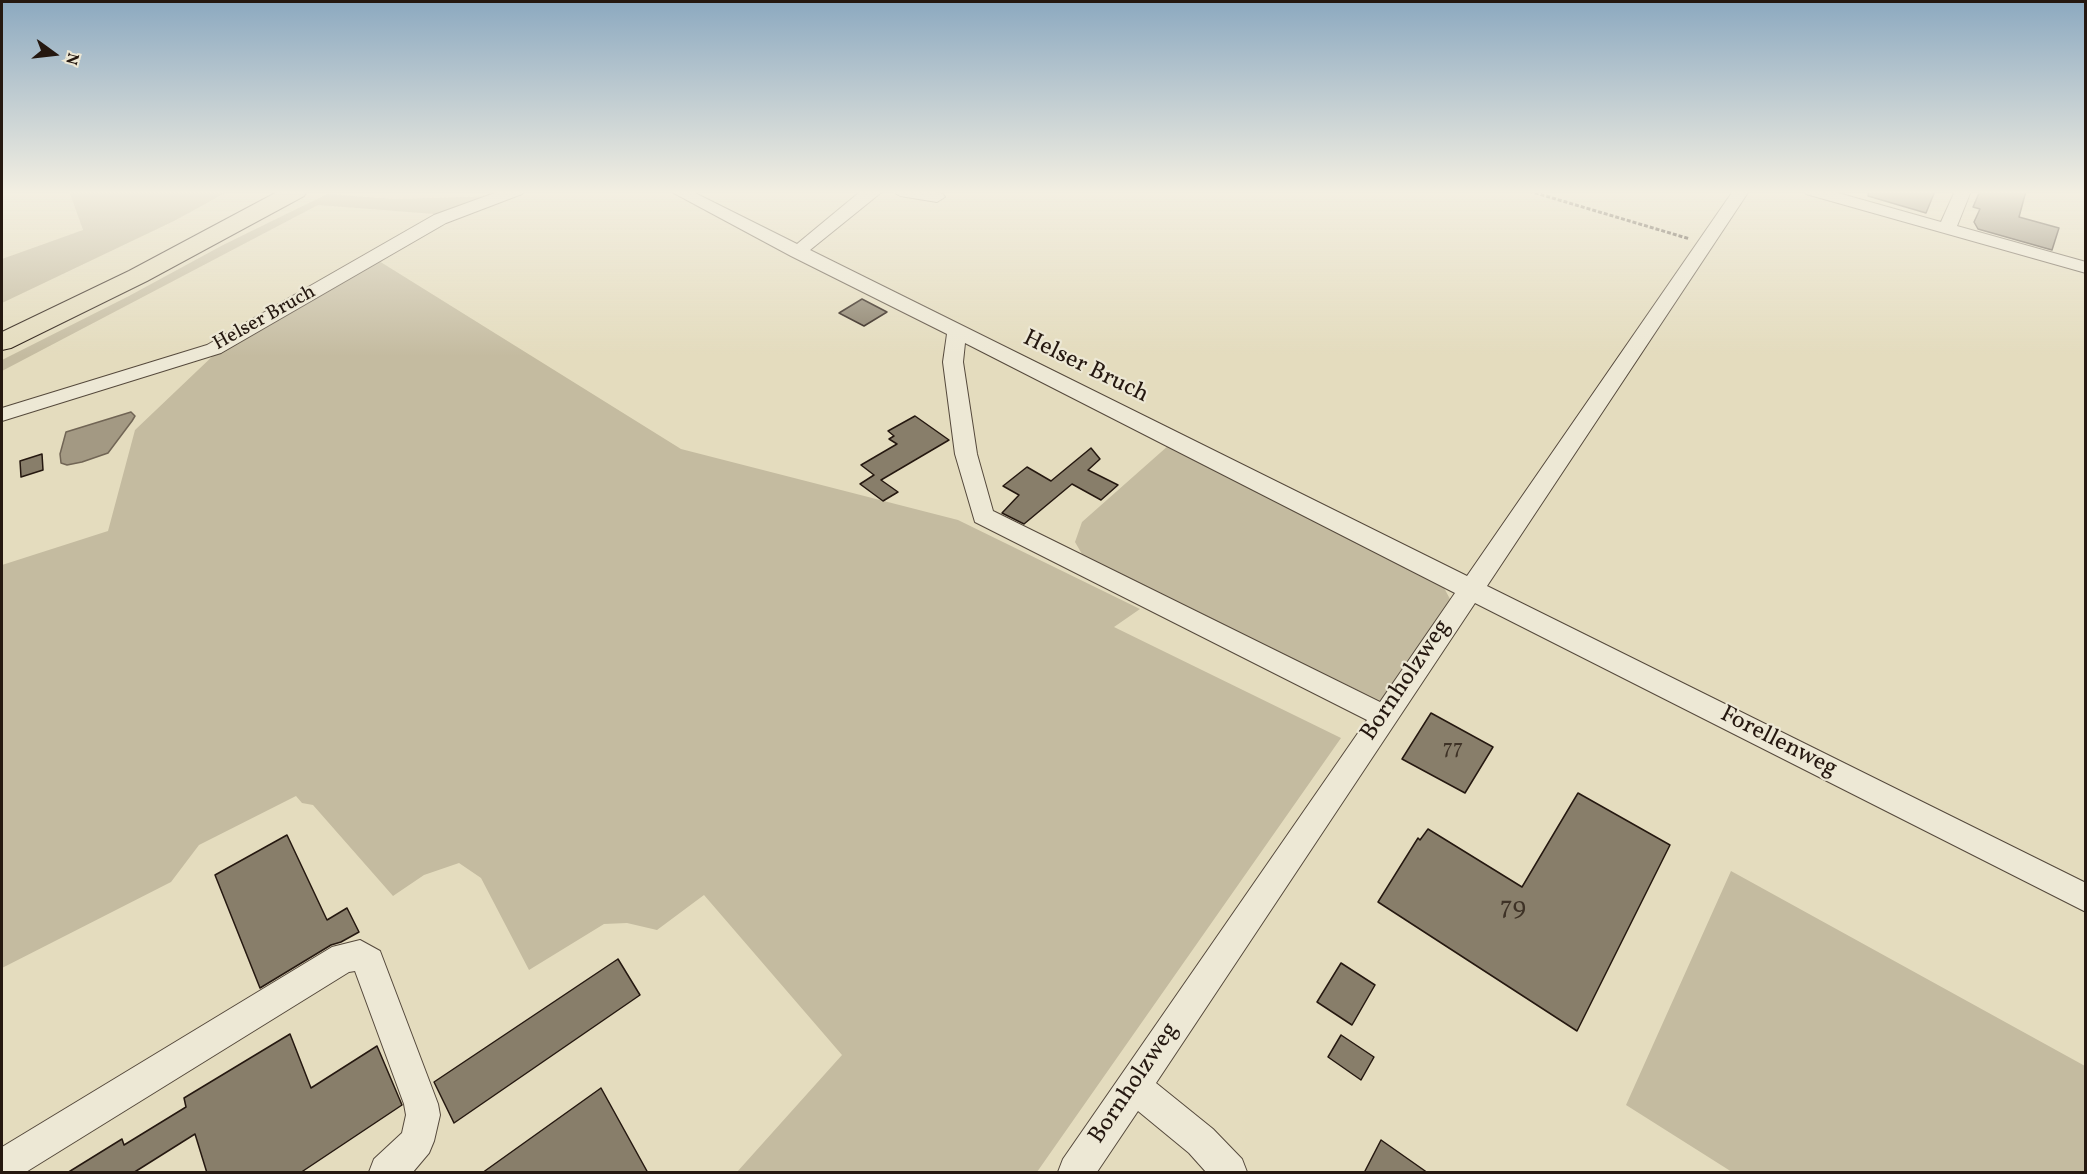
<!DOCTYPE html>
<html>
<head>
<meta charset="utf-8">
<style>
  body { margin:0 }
  #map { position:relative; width:2087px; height:1174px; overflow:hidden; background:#e4dcbe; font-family:Vollkorn,serif }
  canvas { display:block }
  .frame { position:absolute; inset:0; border:3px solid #251810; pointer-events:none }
  .north { position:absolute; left:24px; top:24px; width:60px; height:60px; -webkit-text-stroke:4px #ede8d5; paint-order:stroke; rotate:105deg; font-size:16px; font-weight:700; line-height:24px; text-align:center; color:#251810 }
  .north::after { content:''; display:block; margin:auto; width:21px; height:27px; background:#251810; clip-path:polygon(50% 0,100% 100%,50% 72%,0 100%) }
</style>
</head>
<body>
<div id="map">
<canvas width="2087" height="1174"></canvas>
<div class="frame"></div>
<div class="north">N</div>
</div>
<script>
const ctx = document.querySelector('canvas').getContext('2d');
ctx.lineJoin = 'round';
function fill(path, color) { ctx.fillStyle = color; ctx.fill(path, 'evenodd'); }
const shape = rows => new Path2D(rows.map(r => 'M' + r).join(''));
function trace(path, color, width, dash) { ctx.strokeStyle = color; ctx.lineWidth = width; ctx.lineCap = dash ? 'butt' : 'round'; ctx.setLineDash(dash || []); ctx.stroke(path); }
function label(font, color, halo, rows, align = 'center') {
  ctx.font = font + ' Vollkorn,serif'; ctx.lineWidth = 4.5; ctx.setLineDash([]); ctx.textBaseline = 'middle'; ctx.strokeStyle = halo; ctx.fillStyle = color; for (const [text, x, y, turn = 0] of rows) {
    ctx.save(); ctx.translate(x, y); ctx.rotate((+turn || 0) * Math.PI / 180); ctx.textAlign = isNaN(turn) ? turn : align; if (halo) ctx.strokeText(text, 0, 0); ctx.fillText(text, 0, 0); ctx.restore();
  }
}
const green = shape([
  [69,191,229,191,174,221,2,303,2,259,83,230],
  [327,194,395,199,496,196,447,215,318,205,2,371,2,360,129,296,223,245],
  [379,261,681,449,958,520,1140,609,1114,627,1341,738,1037,1172,737,1172,842,1055,704,895,657,930,627,923,604,924,529,970,481,878,459,863,424,875,393,896,313,805,302,803,296,796,199,845,171,882,2,968,2,565,108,531,135,430,218,351],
  [1169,445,1443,586,1450,599,1381,701,1086,561,1075,542,1082,522],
  [1731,871,2085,1066,2085,1172,1732,1172,1626,1105]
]);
const water = shape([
  [131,412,135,416,132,421,108,453,82,462,67,465,61,463,60,454,66,432,131,412]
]);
const building = shape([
  [1869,191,1935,191,1926,213,1868,196,1869,191],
  [1980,191,2026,191,2019,217,2059,228,2052,250,1978,229,1974,222,1980,209,1973,207,1980,191],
  [862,299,887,312,864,326,839,313,862,299],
  [915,416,949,440,881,480,898,492,883,501,860,484,874,475,861,465,897,444,889,439,894,436,888,431,915,416],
  [1091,448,1100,459,1088,470,1118,485,1101,500,1072,484,1024,524,1002,513,1019,495,1003,486,1027,467,1051,481,1091,448],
  [42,454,43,470,21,477,20,461,42,454],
  [1431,713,1493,747,1465,793,1402,759,1431,713],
  [1578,793,1670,845,1577,1031,1378,902,1418,838,1420,840,1428,829,1522,887,1578,793],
  [287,835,327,920,347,908,359,932,341,942,331,945,260,988,215,875,287,835],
  [618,959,640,995,454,1123,434,1082,618,959],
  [1341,963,1375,985,1352,1025,1317,1002,1341,963],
  [290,1034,311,1088,377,1046,402,1105,300,1173,207,1173,195,1134,133,1173,67,1173,122,1139,124,1145,186,1107,184,1098,290,1034],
  [1341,1035,1374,1057,1361,1080,1328,1057,1341,1035],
  [601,1088,648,1173,482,1173,601,1088],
  [1381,1140,1428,1173,1364,1173,1381,1140]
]);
const path = shape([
  [1529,191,1690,239]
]);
const minor = shape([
  [500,191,524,191,522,194,446,223,221,353,2,421,2,408,207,345,434,215,500,191],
  [670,191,691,191,797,244,861,191,883,191,810,250,1467,576,1733,191,1749,191,1487,586,2086,883,2086,912,1475,603,1156,1083,1213,1129,1242,1159,1247,1172,1206,1172,1189,1153,1138,1111,1097,1172,1058,1172,1063,1159,1367,720,975,522,955,454,943,362,947,334,791,256,670,191],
  [965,343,1455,593,1380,702,993,511,977,454,963,362,965,343],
  [892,191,932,191,943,194,945,197,937,202,900,196,892,191],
  [1804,191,1831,191,1941,222,1955,191,1971,191,1957,226,2086,262,2086,273,1806,194,1804,191],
  [360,940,380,951,438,1104,440,1115,434,1141,429,1153,413,1172,369,1172,374,1159,402,1133,406,1115,404,1104,355,971,349,972,26,1172,2,1172,2,1147,332,947,360,940]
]);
const highway = shape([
  [279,191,307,191,304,196,147,281,11,348,2,350,2,332,129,271,279,191]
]);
const farStreetnames = [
  ["Helser Bruch",265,319,-29]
];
const numberNames = [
  ["77",1453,750]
];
const streetNames = [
  ["Helser Bruch",1085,368,26],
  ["Bornholzweg",1407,681,-56],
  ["Forellenweg",1778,743,27],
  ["Bornholzweg",1135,1084,-56]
];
const nearNumbernames = [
  ["79",1513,909]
];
fill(green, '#c4bba0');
fill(water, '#a39983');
trace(water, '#716555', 1.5);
fill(building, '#887e6a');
trace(building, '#251810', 1.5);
trace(minor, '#55493c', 2);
trace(highway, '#251810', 2);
trace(path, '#251810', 3, [4, 2]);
fill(minor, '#ede8d5');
fill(highway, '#e4dcbe');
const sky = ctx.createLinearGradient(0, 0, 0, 356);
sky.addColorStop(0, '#8ca9c0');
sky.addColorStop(0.54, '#f3efe2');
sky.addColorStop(1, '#f3efe200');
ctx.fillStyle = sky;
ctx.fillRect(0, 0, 2087, 356);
label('20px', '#251810', '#ede8d5', farStreetnames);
label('21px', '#3e3226', null, numberNames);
label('24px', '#251810', '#ede8d5', streetNames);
label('26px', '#3e3226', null, nearNumbernames);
</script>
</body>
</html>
